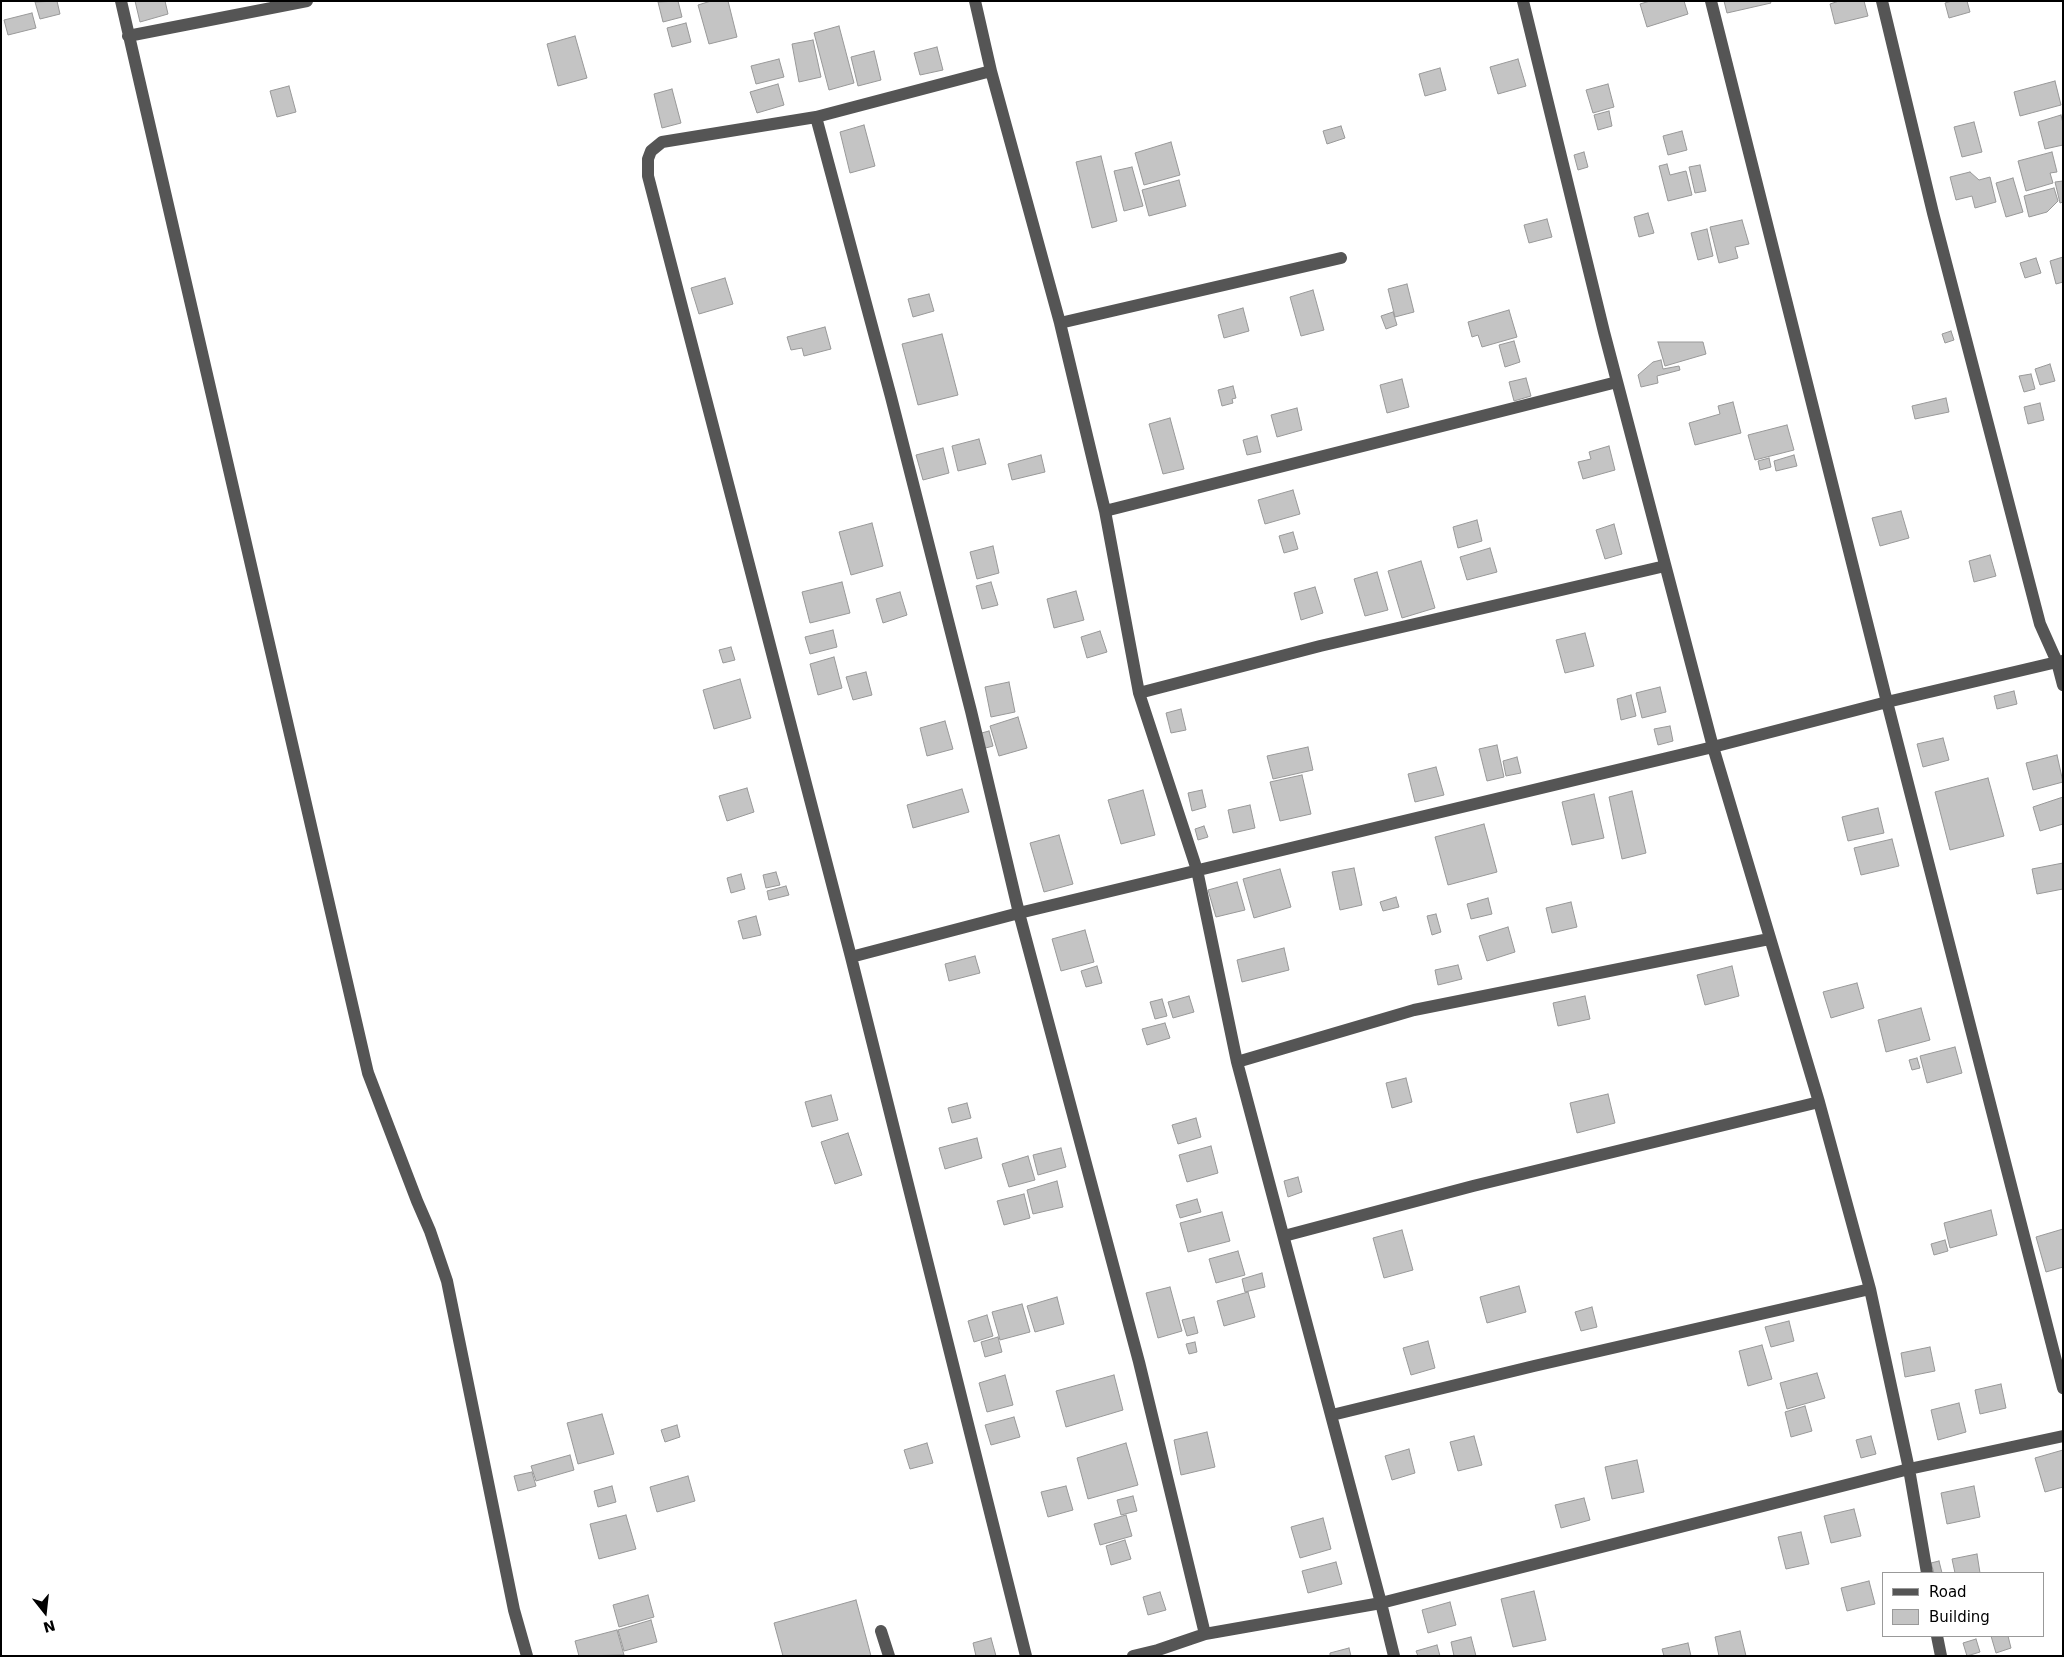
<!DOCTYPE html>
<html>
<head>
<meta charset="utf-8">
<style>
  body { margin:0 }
  #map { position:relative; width:2064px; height:1657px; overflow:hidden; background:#fff; font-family:"DejaVu Sans",sans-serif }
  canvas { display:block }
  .frame { position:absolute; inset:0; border:2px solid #000; pointer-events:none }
  .legend { position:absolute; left:1882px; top:1572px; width:162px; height:65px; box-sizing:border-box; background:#fff; border:1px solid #999; margin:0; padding:6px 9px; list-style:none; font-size:15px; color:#000 }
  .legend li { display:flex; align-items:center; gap:10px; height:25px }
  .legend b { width:25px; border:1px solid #999 }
  .north { position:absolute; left:20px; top:1587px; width:50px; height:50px; -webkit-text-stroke:4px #fff; paint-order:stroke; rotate:164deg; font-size:14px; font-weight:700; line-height:20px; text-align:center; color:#000 }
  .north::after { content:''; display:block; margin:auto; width:18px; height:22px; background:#000; clip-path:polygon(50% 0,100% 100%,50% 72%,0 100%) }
</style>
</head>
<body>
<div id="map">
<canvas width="2064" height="1657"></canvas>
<div class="frame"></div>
<ul class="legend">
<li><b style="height:6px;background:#555"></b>Road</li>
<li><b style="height:14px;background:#c4c4c4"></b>Building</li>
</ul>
<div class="north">N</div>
</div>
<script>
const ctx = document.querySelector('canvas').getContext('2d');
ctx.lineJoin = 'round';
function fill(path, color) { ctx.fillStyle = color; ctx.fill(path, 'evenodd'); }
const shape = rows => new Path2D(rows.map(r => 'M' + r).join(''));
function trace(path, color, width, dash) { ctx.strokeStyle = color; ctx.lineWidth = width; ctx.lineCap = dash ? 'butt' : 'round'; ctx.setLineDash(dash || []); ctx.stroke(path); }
const building = shape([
  [57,1,60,14,40,19,35,2,57,1],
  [135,1,165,1,168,14,140,22,135,1],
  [678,1,682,17,663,22,658,2,678,1],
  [711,1,728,1,737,37,709,44,698,5,711,1],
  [1650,1,1684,1,1688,14,1647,27,1640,4,1650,1],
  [1724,1,1770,1,1771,3,1727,13,1724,1],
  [1839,1,1864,1,1868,16,1835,24,1830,4,1839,1],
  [1952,1,1967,1,1970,12,1949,18,1945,3,1952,1],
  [32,13,36,28,8,35,4,20,32,13],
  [686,23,691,42,672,47,667,28,686,23],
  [839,26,854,83,829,90,814,33,839,26],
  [575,36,587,78,558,86,547,44,575,36],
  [813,40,821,77,799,82,792,44,813,40],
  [937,47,943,70,920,75,914,53,937,47],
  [874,51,881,80,858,86,851,57,874,51],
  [779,59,784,77,756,84,751,66,779,59],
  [1518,59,1526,86,1498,94,1490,67,1518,59],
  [1440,68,1446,90,1425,96,1419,74,1440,68],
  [2055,81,2061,105,2020,116,2014,92,2055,81],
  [778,84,784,105,757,113,750,92,778,84],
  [1608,84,1614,107,1593,113,1586,90,1608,84],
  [289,86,296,112,277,117,270,91,289,86],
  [672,89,681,123,662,128,654,94,672,89],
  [1609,111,1612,126,1598,130,1594,115,1609,111],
  [2061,115,2063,123,2063,145,2045,149,2038,122,2061,115],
  [1974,122,1982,152,1962,157,1954,127,1974,122],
  [864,125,875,166,850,173,840,132,864,125],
  [1341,126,1345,138,1327,144,1323,131,1341,126],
  [1682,131,1687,150,1668,155,1663,136,1682,131],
  [1171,142,1180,175,1144,185,1135,153,1171,142],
  [1584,152,1588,167,1578,170,1574,155,1584,152],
  [2052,152,2057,172,2050,173,2053,183,2026,191,2018,161,2052,152],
  [1101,156,1117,221,1092,228,1076,162,1101,156],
  [1667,164,1670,175,1686,171,1692,195,1668,201,1659,166,1667,164],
  [1700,165,1706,191,1695,193,1689,167,1700,165],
  [1132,167,1143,206,1124,211,1114,171,1132,167],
  [1970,172,1979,180,1990,177,1996,202,1975,208,1972,196,1956,200,1950,177,1970,172],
  [2013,178,2023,212,2006,217,1996,183,2013,178],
  [1179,180,1186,206,1149,216,1142,190,1179,180],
  [2063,181,2063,202,2060,203,2055,182,2063,181],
  [2054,188,2058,201,2047,212,2029,217,2024,196,2054,188],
  [1648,213,1654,233,1639,237,1634,217,1648,213],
  [1547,219,1552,237,1529,243,1524,225,1547,219],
  [1742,220,1749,244,1735,247,1738,258,1719,263,1710,227,1742,220],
  [1707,229,1713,256,1698,260,1691,233,1707,229],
  [2063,257,2063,282,2056,284,2050,261,2063,257],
  [2036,258,2041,273,2025,278,2020,263,2036,258],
  [725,278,733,304,699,314,691,288,725,278],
  [1407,284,1414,312,1395,317,1388,289,1407,284],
  [1313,290,1324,330,1301,336,1290,297,1313,290],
  [929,294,934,311,913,317,908,299,929,294],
  [1243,308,1249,331,1224,338,1218,315,1243,308],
  [1509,310,1517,337,1482,347,1478,335,1472,337,1468,322,1509,310],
  [1393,312,1397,325,1386,329,1381,316,1393,312],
  [825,327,831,349,804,356,802,348,791,350,787,337,825,327],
  [1951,331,1954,340,1945,343,1942,334,1951,331],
  [942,334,958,395,918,405,902,344,942,334],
  [1514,341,1520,362,1505,367,1499,345,1514,341],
  [1658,342,1703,342,1706,354,1665,366,1658,342],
  [1661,360,1663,369,1679,366,1680,370,1657,376,1658,383,1641,387,1638,375,1653,362,1661,360],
  [2050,364,2055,381,2040,385,2035,369,2050,364],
  [2031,374,2035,389,2024,392,2019,376,2031,374],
  [1526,378,1531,396,1514,401,1509,382,1526,378],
  [1402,379,1409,407,1387,413,1380,385,1402,379],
  [1233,386,1236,398,1232,399,1233,403,1222,406,1218,390,1233,386],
  [1946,398,1949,412,1915,419,1912,406,1946,398],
  [1733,402,1741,433,1695,445,1689,423,1720,414,1718,406,1733,402],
  [2040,403,2044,420,2028,424,2024,407,2040,403],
  [1297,408,1302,430,1277,437,1271,415,1297,408],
  [1170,418,1184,469,1163,474,1149,424,1170,418],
  [1787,425,1794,450,1755,460,1748,435,1787,425],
  [1257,436,1261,452,1247,455,1243,440,1257,436],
  [979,439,986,464,958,471,952,446,979,439],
  [1609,446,1615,470,1583,479,1578,462,1591,459,1589,452,1609,446],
  [943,448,949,473,923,480,916,455,943,448],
  [1041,455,1045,472,1012,480,1008,464,1041,455],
  [1794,455,1797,466,1776,471,1774,461,1794,455],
  [1769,458,1771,467,1760,470,1758,461,1769,458],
  [1293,490,1300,514,1265,524,1258,500,1293,490],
  [1901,511,1909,538,1880,546,1872,518,1901,511],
  [1477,520,1482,541,1458,548,1453,527,1477,520],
  [872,523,883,566,851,575,839,532,872,523],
  [1614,524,1622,554,1605,559,1596,530,1614,524],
  [1293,532,1298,549,1284,553,1279,536,1293,532],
  [993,546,999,573,977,579,970,552,993,546],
  [1490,548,1497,572,1467,580,1460,557,1490,548],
  [1990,555,1996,576,1974,582,1969,561,1990,555],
  [1421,561,1435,608,1402,618,1388,571,1421,561],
  [1377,572,1388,610,1365,616,1354,579,1377,572],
  [842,582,850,613,810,623,802,592,842,582],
  [991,582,998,605,982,609,976,586,991,582],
  [1315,587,1323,613,1301,620,1294,593,1315,587],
  [1076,591,1084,620,1054,628,1047,599,1076,591],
  [900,592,907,615,883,623,876,599,900,592],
  [833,630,837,647,810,654,805,637,833,630],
  [1100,631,1107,652,1087,658,1081,637,1100,631],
  [1585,633,1594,666,1565,673,1556,640,1585,633],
  [731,647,735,660,723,663,719,650,731,647],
  [834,657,842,688,818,695,810,664,834,657],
  [866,672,872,695,853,700,846,677,866,672],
  [740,679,751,718,714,729,703,690,740,679],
  [1009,682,1015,712,991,717,985,687,1009,682],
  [1660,687,1666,712,1642,718,1636,693,1660,687],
  [2014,691,2017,704,1997,709,1994,696,2014,691],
  [1631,695,1636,716,1621,720,1617,699,1631,695],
  [1181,709,1186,730,1171,733,1166,713,1181,709],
  [1018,717,1027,748,999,756,990,726,1018,717],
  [945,721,953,749,927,756,920,728,945,721],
  [1670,726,1673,741,1658,745,1654,729,1670,726],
  [989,731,993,746,982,749,978,734,989,731],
  [1943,738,1949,760,1923,767,1917,744,1943,738],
  [1497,745,1504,777,1487,781,1479,749,1497,745],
  [1308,747,1313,770,1273,779,1267,756,1308,747],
  [2057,755,2063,782,2033,790,2026,763,2057,755],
  [1517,757,1521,773,1506,776,1503,761,1517,757],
  [1436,767,1444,795,1415,802,1408,774,1436,767],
  [1302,775,1311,814,1280,821,1270,782,1302,775],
  [1988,778,2004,836,1950,850,1935,792,1988,778],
  [747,788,754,812,727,821,719,796,747,788],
  [962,789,969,812,913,828,907,805,962,789],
  [1143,790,1155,835,1121,844,1108,800,1143,790],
  [1202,790,1206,807,1192,811,1188,793,1202,790],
  [1632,791,1646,853,1622,859,1609,797,1632,791],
  [1594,794,1604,838,1572,845,1562,802,1594,794],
  [2063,797,2063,824,2040,831,2033,807,2063,797],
  [1250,805,1255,828,1233,833,1228,810,1250,805],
  [1878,808,1884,833,1848,841,1842,817,1878,808],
  [1484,824,1497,872,1448,885,1435,837,1484,824],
  [1204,826,1208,837,1198,840,1195,829,1204,826],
  [1059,835,1073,884,1044,892,1030,843,1059,835],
  [1892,839,1899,866,1861,875,1854,848,1892,839],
  [2063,863,2063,889,2037,894,2032,869,2063,863],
  [1354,868,1362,905,1340,910,1332,872,1354,868],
  [1280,869,1291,907,1254,918,1243,879,1280,869],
  [776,872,780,885,766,888,763,875,776,872],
  [741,874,745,889,731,893,727,878,741,874],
  [1237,882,1245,910,1216,917,1208,890,1237,882],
  [786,886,789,895,769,900,767,891,786,886],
  [1396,897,1399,907,1383,911,1380,902,1396,897],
  [1488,898,1492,914,1471,919,1467,904,1488,898],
  [1571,902,1577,927,1552,933,1546,908,1571,902],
  [1436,914,1441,932,1432,935,1427,916,1436,914],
  [756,916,761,935,743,939,738,921,756,916],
  [1508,927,1515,952,1487,961,1479,936,1508,927],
  [1085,930,1094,962,1061,971,1052,939,1085,930],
  [1284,948,1289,970,1242,982,1237,960,1284,948],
  [975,956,980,973,949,981,945,964,975,956],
  [1458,965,1462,979,1438,985,1435,970,1458,965],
  [1097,966,1102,983,1086,987,1081,971,1097,966],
  [1732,966,1739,996,1705,1005,1697,975,1732,966],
  [1857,983,1864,1008,1831,1018,1823,992,1857,983],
  [1189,996,1194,1012,1173,1018,1168,1002,1189,996],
  [1585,996,1590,1019,1558,1026,1553,1003,1585,996],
  [1162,999,1167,1016,1155,1019,1150,1002,1162,999],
  [1921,1008,1930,1040,1886,1052,1878,1020,1921,1008],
  [1165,1023,1170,1038,1147,1045,1142,1029,1165,1023],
  [1955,1047,1962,1073,1927,1083,1920,1056,1955,1047],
  [1917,1058,1920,1068,1912,1070,1909,1060,1917,1058],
  [1406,1078,1412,1102,1392,1108,1386,1083,1406,1078],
  [1608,1094,1615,1123,1577,1133,1570,1103,1608,1094],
  [831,1095,838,1120,812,1127,805,1102,831,1095],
  [967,1103,971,1118,952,1123,948,1108,967,1103],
  [1196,1118,1201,1137,1178,1144,1172,1125,1196,1118],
  [848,1133,862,1175,835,1184,821,1142,848,1133],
  [977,1138,982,1158,945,1169,939,1148,977,1138],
  [1211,1146,1218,1173,1187,1182,1179,1155,1211,1146],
  [1061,1148,1066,1167,1038,1175,1033,1155,1061,1148],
  [1028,1156,1035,1180,1009,1187,1002,1164,1028,1156],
  [1298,1177,1302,1192,1288,1197,1284,1181,1298,1177],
  [1057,1181,1063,1207,1033,1214,1027,1190,1057,1181],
  [1024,1194,1030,1218,1004,1225,997,1201,1024,1194],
  [1197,1199,1201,1212,1180,1218,1176,1205,1197,1199],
  [1991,1210,1997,1235,1950,1248,1944,1223,1991,1210],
  [1222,1212,1230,1241,1188,1252,1180,1223,1222,1212],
  [2063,1229,2063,1267,2046,1272,2036,1237,2063,1229],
  [1402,1230,1413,1270,1384,1278,1373,1238,1402,1230],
  [1945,1240,1948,1251,1934,1255,1931,1244,1945,1240],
  [1238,1251,1245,1275,1216,1283,1209,1259,1238,1251],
  [1262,1273,1265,1287,1245,1292,1242,1279,1262,1273],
  [1519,1286,1526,1312,1487,1323,1480,1297,1519,1286],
  [1170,1287,1182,1331,1158,1338,1146,1293,1170,1287],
  [1248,1292,1255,1317,1224,1326,1217,1301,1248,1292],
  [1057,1297,1064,1324,1035,1332,1027,1306,1057,1297],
  [1022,1304,1030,1332,1000,1340,992,1312,1022,1304],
  [1592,1307,1597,1327,1581,1331,1575,1312,1592,1307],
  [987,1315,993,1336,974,1342,968,1321,987,1315],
  [1194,1317,1198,1333,1187,1336,1182,1320,1194,1317],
  [1789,1321,1794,1341,1771,1347,1765,1327,1789,1321],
  [998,1337,1002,1352,985,1357,981,1342,998,1337],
  [1428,1341,1435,1368,1411,1375,1403,1348,1428,1341],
  [1195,1342,1197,1352,1189,1354,1186,1344,1195,1342],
  [1762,1345,1772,1379,1748,1386,1739,1351,1762,1345],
  [1930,1347,1935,1371,1905,1377,1901,1353,1930,1347],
  [1817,1373,1825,1398,1787,1409,1780,1383,1817,1373],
  [1005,1375,1013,1405,987,1412,979,1383,1005,1375],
  [1114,1375,1123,1410,1066,1427,1056,1391,1114,1375],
  [2001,1384,2006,1408,1980,1414,1975,1390,2001,1384],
  [1959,1403,1966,1432,1938,1440,1931,1410,1959,1403],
  [1805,1406,1812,1431,1791,1437,1785,1412,1805,1406],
  [602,1414,614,1454,578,1464,567,1423,602,1414],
  [1014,1417,1020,1437,991,1445,985,1425,1014,1417],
  [677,1425,680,1437,665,1442,661,1430,677,1425],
  [1207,1432,1215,1467,1181,1475,1174,1440,1207,1432],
  [1474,1436,1482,1465,1458,1471,1450,1442,1474,1436],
  [1871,1436,1876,1454,1861,1458,1856,1440,1871,1436],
  [927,1443,933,1463,910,1469,904,1450,927,1443],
  [1126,1443,1138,1485,1088,1499,1077,1458,1126,1443],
  [1409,1449,1415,1473,1392,1480,1385,1456,1409,1449],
  [2063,1450,2063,1487,2045,1492,2035,1458,2063,1450],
  [570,1455,574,1470,536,1481,531,1466,570,1455],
  [1637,1460,1644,1492,1612,1499,1605,1467,1637,1460],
  [532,1472,536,1486,518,1491,514,1476,532,1472],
  [688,1476,695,1501,657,1512,650,1487,688,1476],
  [612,1486,616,1502,598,1507,594,1491,612,1486],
  [1066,1486,1073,1510,1048,1517,1041,1492,1066,1486],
  [1974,1486,1980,1517,1947,1524,1941,1493,1974,1486],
  [1133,1496,1137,1511,1121,1515,1117,1500,1133,1496],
  [1584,1498,1590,1520,1561,1528,1555,1505,1584,1498],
  [1854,1509,1861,1536,1831,1543,1824,1516,1854,1509],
  [626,1515,636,1549,599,1559,590,1524,626,1515],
  [1126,1515,1132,1536,1100,1545,1094,1524,1126,1515],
  [1323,1518,1331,1549,1300,1558,1291,1527,1323,1518],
  [1801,1532,1809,1564,1786,1569,1778,1537,1801,1532],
  [1125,1540,1131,1559,1111,1565,1106,1546,1125,1540],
  [1977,1554,1980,1573,1955,1573,1952,1559,1977,1554],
  [1939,1561,1942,1573,1934,1573,1931,1563,1939,1561],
  [1336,1562,1342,1584,1308,1593,1302,1571,1336,1562],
  [1869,1581,1875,1604,1847,1611,1841,1588,1869,1581],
  [1534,1591,1546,1640,1513,1647,1501,1599,1534,1591],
  [1160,1592,1166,1610,1148,1615,1143,1597,1160,1592],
  [648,1595,654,1617,619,1627,613,1605,648,1595],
  [856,1600,871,1656,783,1656,774,1623,856,1600],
  [1450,1602,1456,1625,1428,1633,1422,1610,1450,1602],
  [651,1620,657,1642,624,1651,618,1630,651,1620],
  [617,1630,624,1655,579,1656,575,1641,617,1630],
  [1740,1631,1746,1656,1719,1656,1715,1637,1740,1631],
  [1991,1636,2008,1636,2011,1648,1996,1653,1991,1636],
  [1471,1637,1476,1656,1454,1656,1451,1642,1471,1637],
  [991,1638,996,1656,976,1656,973,1643,991,1638],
  [1976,1639,1980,1652,1967,1656,1963,1643,1976,1639],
  [1688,1643,1691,1656,1664,1656,1662,1649,1688,1643],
  [1437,1645,1440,1656,1418,1656,1416,1651,1437,1645],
  [1349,1648,1351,1656,1330,1656,1330,1653,1349,1648]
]);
const minor = shape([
  [121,1,368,1073,417,1201,430,1231,447,1281,514,1610,527,1656],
  [975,1,991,71,1060,323,1105,511,1139,693,1197,870,1237,1062,1381,1603,1394,1656],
  [1523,1,1604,332,1713,747,1819,1102,1870,1289,1909,1469,1927,1573],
  [1711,1,1887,702,2063,1388],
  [1882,1,1933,213,2040,624,2057,662,2063,661],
  [128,36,307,1],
  [991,71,816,117,891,397,971,711,1019,913,1139,1362,1205,1634],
  [816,117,662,142,651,151,648,159,648,176,851,957,1026,1656],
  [1060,323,1341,258],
  [1105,511,1617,382],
  [1139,693,1320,646,1665,566],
  [851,957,1019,913,1713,747,1887,702,2057,662,2063,685],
  [1237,1062,1414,1010,1769,939],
  [1284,1236,1473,1186,1819,1102],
  [1332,1415,1534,1366,1870,1289],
  [881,1631,889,1656],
  [1937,1636,1941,1656],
  [1133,1656,1158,1650,1205,1634,1381,1603,1909,1469,2063,1436]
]);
fill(building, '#c4c4c4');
trace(building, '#999', 1);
trace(minor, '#555', 12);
</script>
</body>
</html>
